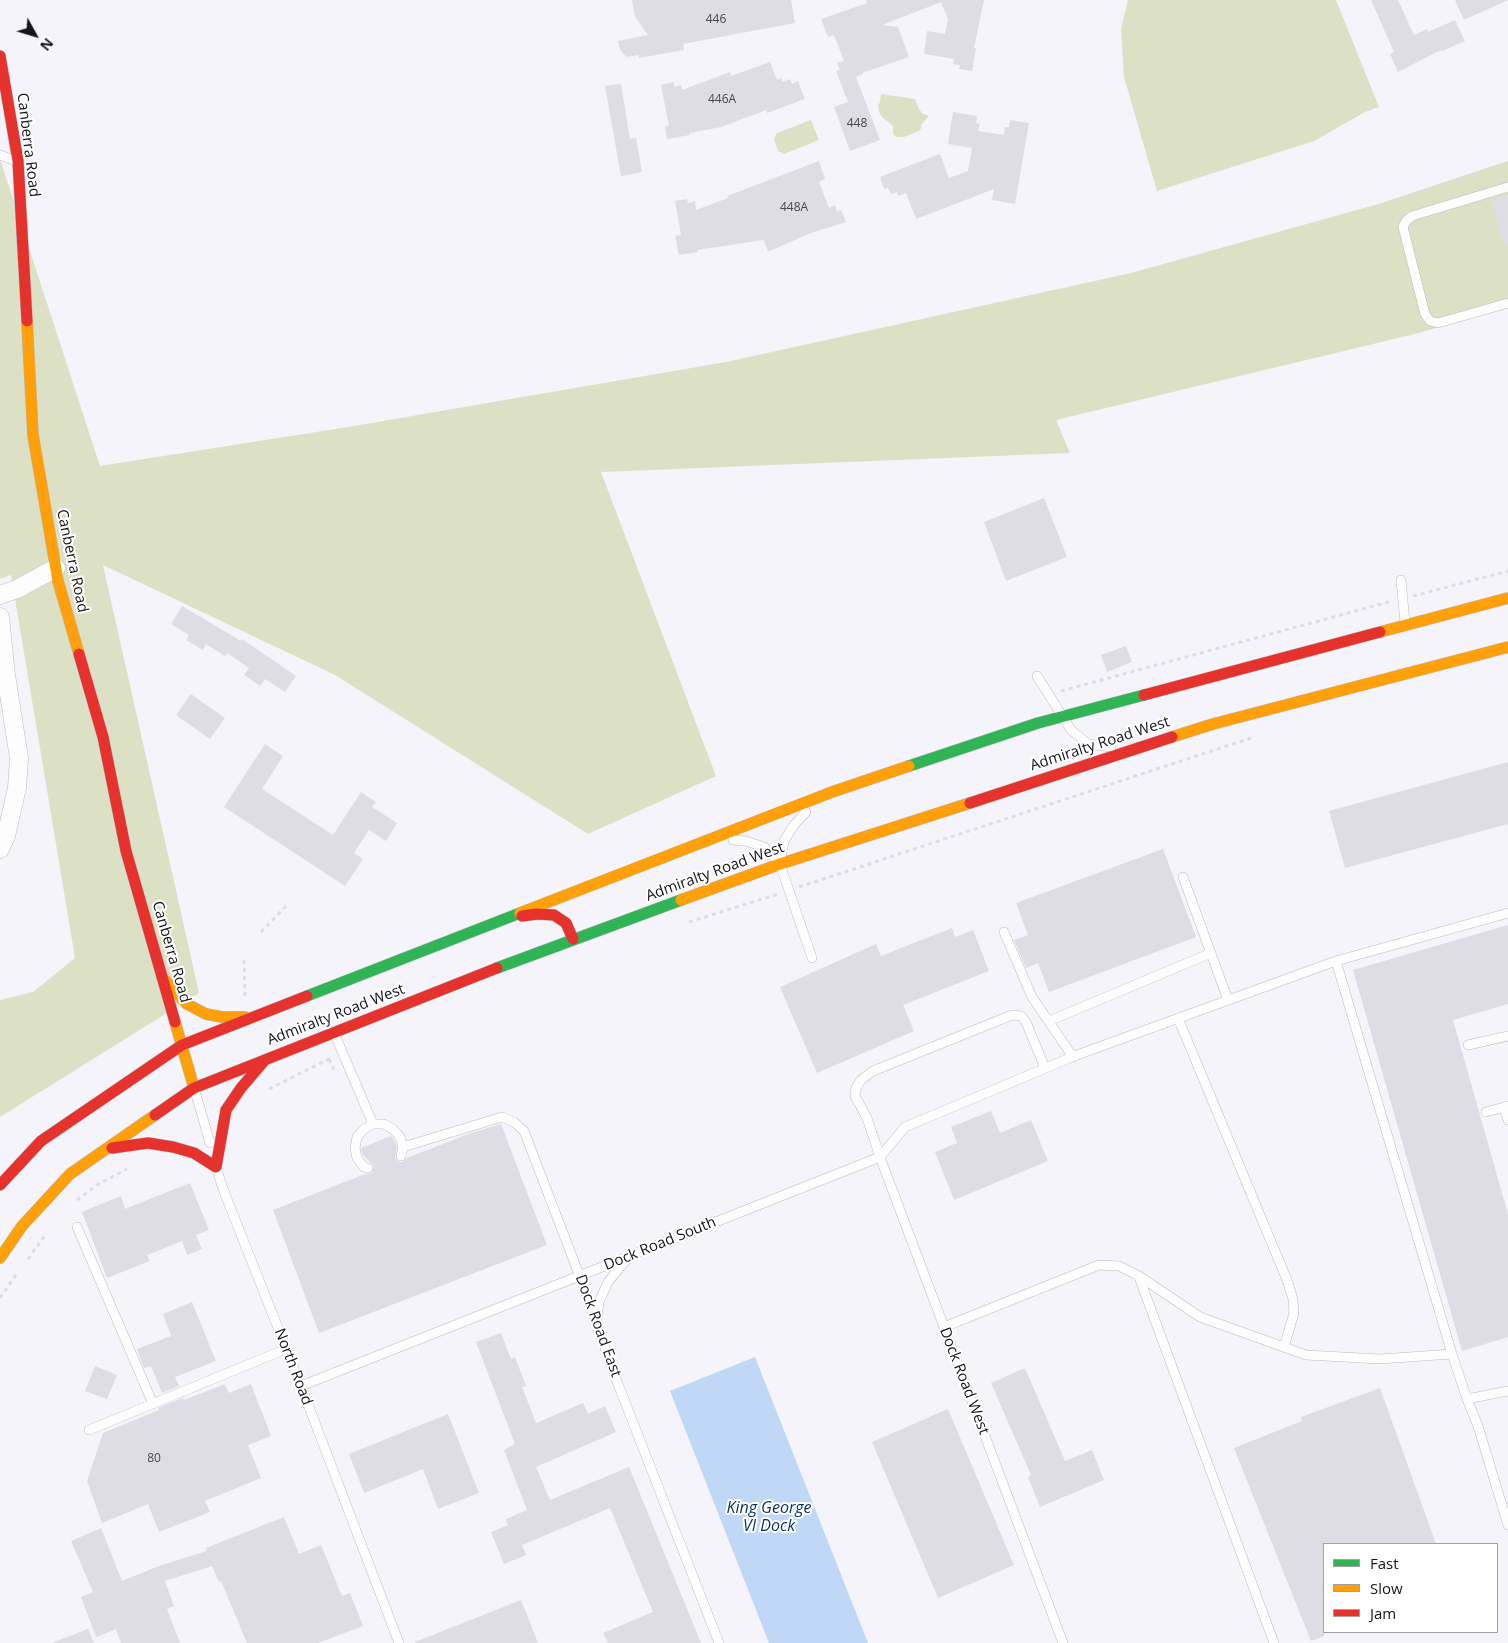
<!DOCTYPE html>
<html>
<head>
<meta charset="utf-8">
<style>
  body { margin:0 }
  #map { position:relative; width:1508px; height:1643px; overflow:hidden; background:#f5f4fa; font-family:"Open Sans",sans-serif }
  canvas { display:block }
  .legend { position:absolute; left:1323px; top:1543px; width:175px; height:90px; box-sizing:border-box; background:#fff; border:1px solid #a1a1a4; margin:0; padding:6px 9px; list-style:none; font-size:15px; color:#15131b }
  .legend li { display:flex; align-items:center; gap:10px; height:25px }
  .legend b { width:25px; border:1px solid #a1a1a4 }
  .north { position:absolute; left:10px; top:10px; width:50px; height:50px; -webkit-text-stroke:4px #fff; paint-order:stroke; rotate:129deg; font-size:14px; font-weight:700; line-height:20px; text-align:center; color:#15131b }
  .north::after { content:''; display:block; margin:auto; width:18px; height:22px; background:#15131b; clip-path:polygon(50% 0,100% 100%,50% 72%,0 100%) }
</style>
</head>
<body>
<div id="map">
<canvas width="1508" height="1643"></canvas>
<ul class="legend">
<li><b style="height:6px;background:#30b455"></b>Fast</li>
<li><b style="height:6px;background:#ff9f0a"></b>Slow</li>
<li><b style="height:6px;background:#e5322d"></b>Jam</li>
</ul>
<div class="north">N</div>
</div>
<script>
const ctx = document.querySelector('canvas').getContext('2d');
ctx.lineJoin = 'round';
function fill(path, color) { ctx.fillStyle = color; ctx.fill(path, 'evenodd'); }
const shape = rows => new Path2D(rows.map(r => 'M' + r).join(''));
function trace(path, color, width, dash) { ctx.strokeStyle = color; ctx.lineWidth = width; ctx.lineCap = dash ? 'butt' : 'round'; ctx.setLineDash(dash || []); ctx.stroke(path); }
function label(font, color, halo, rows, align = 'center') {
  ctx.font = font + ' "Open Sans",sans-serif'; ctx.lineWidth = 4; ctx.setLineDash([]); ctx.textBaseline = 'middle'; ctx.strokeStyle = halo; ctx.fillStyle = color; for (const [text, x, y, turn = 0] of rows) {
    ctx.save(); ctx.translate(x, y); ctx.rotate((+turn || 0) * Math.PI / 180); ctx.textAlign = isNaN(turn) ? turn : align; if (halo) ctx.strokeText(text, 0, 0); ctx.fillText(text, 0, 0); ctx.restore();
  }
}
const green = shape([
  [1128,0,1336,0,1379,107,1365,112,1314,141,1157,191,1124,77,1121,29],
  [881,94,915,99,919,109,923,114,929,116,921,125,922,127,919,131,904,137,896,137,893,134,893,126,882,117,879,112,878,105,880,102],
  [811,120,819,140,784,154,778,151,774,139,777,133],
  [0,159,100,466,348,427,726,362,1131,273,1382,203,1508,161,1508,308,1415,334,1056,420,1070,453,601,472,716,776,588,834,335,675,103,565,199,993,0,1117,0,1000,33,992,75,958,11,575,0,579]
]);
const water = shape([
  [755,1357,868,1643,769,1643,670,1391]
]);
const building = shape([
  [632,0,791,0,795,23,683,44,684,50,639,58,639,55,627,57,620,50,618,41,648,35,635,17],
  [866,0,984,0,974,48,976,48,972,71,959,69,960,65,953,64,954,59,924,54,927,31,945,34,948,19,941,2,882,25,898,27,909,57,862,73,863,74,856,77,880,140,850,151,834,107,848,102,836,71,840,70,837,63,844,61,834,35,828,37,821,19,867,3],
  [1371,0,1398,0,1414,35,1427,29,1428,32,1455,20,1465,41,1442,51,1441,50,1398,72,1390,54,1394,52],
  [1455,0,1508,0,1464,20],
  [770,62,777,80,781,78,783,82,790,79,792,84,798,81,805,99,767,113,766,110,721,127,690,133,690,135,667,139,665,127,669,126,661,85,674,82,674,87,681,85,682,90,730,72,731,76],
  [621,84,630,139,636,138,642,172,621,176,605,86],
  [953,112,977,116,976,123,980,124,978,131,1004,135,1005,127,1009,127,1010,120,1029,123,1015,204,992,200,994,189,916,219,906,193,898,196,897,192,891,194,888,188,884,189,880,177,940,154,949,178,968,171,972,148,948,144],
  [819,161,825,179,819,182,829,208,835,205,837,212,841,210,846,222,808,234,768,252,764,240,697,250,698,252,679,255,675,236,681,235,675,201,687,199,688,203,695,201,696,210,728,198,727,196],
  [1508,196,1508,245,1503,246,1492,200],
  [1044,498,1067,557,1006,581,984,522],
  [182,606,241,641,242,639,296,676,285,692,265,679,260,686,244,675,249,668,227,653,225,656,206,644,203,650,186,640,189,635,171,624],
  [1126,646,1132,662,1107,672,1101,655],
  [191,694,225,718,210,739,176,715],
  [265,744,283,756,262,789,333,835,361,792,376,802,372,807,397,823,386,841,369,830,354,853,363,859,345,886,224,807],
  [1508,762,1508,824,1345,868,1329,811],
  [1163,849,1196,937,1049,992,1038,963,1026,968,1014,940,1028,935,1016,903],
  [1508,925,1508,1004,1453,1020,1508,1214,1508,1337,1462,1351,1353,970],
  [952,928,955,937,973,930,989,971,903,1005,914,1031,817,1073,780,987,876,944,881,956],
  [991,1111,1000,1133,1031,1120,1048,1161,954,1200,935,1152,957,1143,951,1127],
  [501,1124,547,1245,319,1333,273,1210,365,1174,372,1173,374,1166,363,1155,361,1148,391,1136,394,1140,397,1147,395,1158,399,1162,402,1162,407,1158,471,1133],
  [190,1183,209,1230,196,1235,202,1249,187,1255,182,1241,147,1255,150,1261,107,1278,82,1212,121,1196,125,1209],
  [192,1302,216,1361,175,1377,179,1386,162,1393,151,1366,144,1368,137,1349,171,1336,163,1314],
  [501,1333,511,1359,515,1357,526,1386,522,1387,536,1423,583,1403,588,1414,605,1406,616,1432,536,1467,550,1500,629,1467,701,1643,608,1643,603,1633,653,1612,610,1508,522,1545,526,1555,504,1564,491,1532,508,1525,506,1519,527,1510,504,1450,515,1444,476,1342],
  [95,1366,117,1375,107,1399,85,1391],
  [1025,1368,1065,1461,1092,1450,1104,1480,1040,1507,1028,1477,1031,1475,991,1383],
  [225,1384,229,1393,251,1384,271,1436,248,1445,261,1478,205,1501,210,1512,159,1532,148,1504,102,1523,87,1481,103,1433,159,1410,158,1408,183,1398,184,1400],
  [1380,1388,1436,1544,1324,1544,1324,1636,1311,1641,1234,1448,1302,1421,1301,1417],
  [948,1409,1014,1565,938,1598,872,1442],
  [448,1414,479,1493,438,1509,423,1469,364,1493,349,1454],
  [284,1517,299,1554,321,1545,342,1596,350,1593,363,1626,318,1643,247,1643,221,1581,219,1582,212,1566,165,1581,174,1606,167,1609,180,1643,121,1643,116,1629,96,1637,81,1597,93,1592,71,1541,101,1528,122,1581,159,1566,207,1551,206,1548],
  [521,1600,538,1643,415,1643,415,1642],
  [88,1629,94,1643,54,1643,54,1642]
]);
const path = shape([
  [1413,596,1508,571],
  [1061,691,1392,601],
  [799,887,1251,738],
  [689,922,778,894],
  [261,932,287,905],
  [244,960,245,996],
  [329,1059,335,1072],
  [269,1089,331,1058],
  [77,1200,97,1185,127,1169],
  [28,1259,46,1234],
  [0,1298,18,1272]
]);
const lane = shape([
  [0,155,16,161],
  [1508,187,1412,216,1406,221,1403,227,1425,314,1430,321,1438,323,1508,303],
  [1401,580,1405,622],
  [1037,676,1071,730,1088,744,1111,747],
  [733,840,746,841,764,847,780,864,812,958],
  [781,858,784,841,794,825,806,812],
  [1183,877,1228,1000],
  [1004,932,1032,997,1073,1057],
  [1336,961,1452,1354,1467,1399,1478,1426,1508,1525],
  [1178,1018,1287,1280,1293,1299,1294,1313,1284,1347],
  [1049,1021,1211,953],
  [335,1035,373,1124],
  [1468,1045,1508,1036],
  [1045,1068,1026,1022,1021,1016,1012,1015,873,1071,861,1080,856,1088,855,1096,867,1118,880,1157,1063,1643],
  [195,1091,210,1143],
  [1504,1107,1508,1120],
  [1486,1112,1508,1106],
  [403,1147,502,1117,514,1122,524,1131,580,1277,618,1384,719,1643],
  [368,1168,364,1167,357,1158,355,1148,357,1137,364,1129,373,1124,384,1124,393,1129,400,1137,403,1147,401,1156],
  [217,1170,223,1189,301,1386,399,1643],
  [77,1227,153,1404],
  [1139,1277,1274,1643],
  [597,1319,599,1302,608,1282,627,1259],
  [944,1327,1099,1265,1119,1266,1139,1276,1200,1317,1306,1355,1380,1359,1452,1354],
  [301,1386,880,1157,905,1127,1077,1055,1336,961,1508,913],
  [1467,1399,1508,1391],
  [89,1430,286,1349]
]);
const street = shape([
  [0,595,17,589,56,568],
  [0,617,6,675,19,758,17,788,6,836,0,849]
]);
const fast = shape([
  [909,766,1038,723,1144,695],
  [497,968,681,900],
  [307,996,520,913]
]);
const slow = shape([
  [27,321,33,435,58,581,79,654],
  [1380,632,1508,598],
  [1172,737,1213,724,1508,647],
  [681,900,780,864,970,803],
  [520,913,832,792,909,766],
  [162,977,187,1004,206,1014,222,1017,245,1017],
  [175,1022,194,1088],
  [0,1258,22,1226,70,1174,155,1115]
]);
const jam = shape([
  [0,56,18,161,27,321],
  [79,654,103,737,126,851,175,1022],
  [1144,695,1380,632],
  [970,803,1172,737],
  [522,916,537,914,554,915,566,923,573,939],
  [155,1115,194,1088,497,968],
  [112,1148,148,1143,173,1147,194,1153,216,1167,226,1110,241,1088,264,1061],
  [0,1185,41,1141,182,1045,307,996]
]);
const numberNames = [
  ["446",716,20],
  ["446A",722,100],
  ["448",857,124],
  ["448A",794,208],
  ["80",154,1459]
];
const streetNames = [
  ["Canberra Road",28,145,83],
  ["Canberra Road",72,561,78],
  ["Admiralty Road West",1100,744,-18],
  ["Admiralty Road West",715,872,-20],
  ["Canberra Road",171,952,74],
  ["Admiralty Road West",336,1015,-21],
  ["Dock Road South",660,1244,-22],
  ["Dock Road East",598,1326,70],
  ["North Road",293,1367,69],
  ["Dock Road West",964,1381,69]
];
const waterNames = [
  ["King George",769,1508],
  ["VI Dock",769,1526]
];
fill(green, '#dce1c6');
fill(water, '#c0d7f5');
fill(building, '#dedce4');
trace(lane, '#bcbbc1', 10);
trace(street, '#bcbbc1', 19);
trace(fast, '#bcbbc1', 12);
trace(slow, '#bcbbc1', 12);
trace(jam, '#bcbbc1', 12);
trace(path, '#dddcdf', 3, [4, 4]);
trace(lane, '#fefdfe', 9);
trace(street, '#fefdfe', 18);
trace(fast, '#30b455', 11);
trace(slow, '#ff9f0a', 11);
trace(jam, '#e5322d', 11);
label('12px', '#49474f', null, numberNames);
label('15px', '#15131b', '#fff', streetNames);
label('italic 16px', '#083059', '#fff', waterNames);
</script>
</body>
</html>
